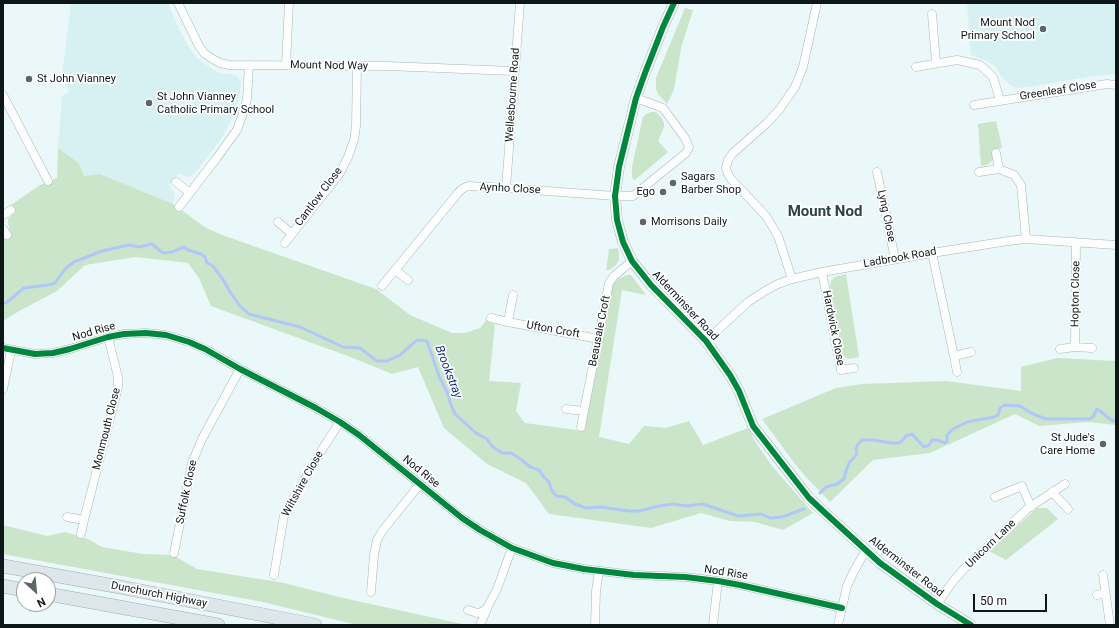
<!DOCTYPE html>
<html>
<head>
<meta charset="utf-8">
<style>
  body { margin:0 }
  #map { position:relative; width:1119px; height:628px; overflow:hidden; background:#eaf8f9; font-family:Roboto,sans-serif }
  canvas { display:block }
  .frame { position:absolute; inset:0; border:4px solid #0e1718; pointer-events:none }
  .north { position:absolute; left:16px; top:572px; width:40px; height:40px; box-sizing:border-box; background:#fff; border:1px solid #9fa2a3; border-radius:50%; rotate:153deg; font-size:11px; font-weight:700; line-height:16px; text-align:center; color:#0e1718 }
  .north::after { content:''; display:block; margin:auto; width:14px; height:18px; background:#5b6667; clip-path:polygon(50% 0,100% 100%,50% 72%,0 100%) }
  .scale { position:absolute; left:973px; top:594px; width:74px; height:18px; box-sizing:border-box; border:2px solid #0e1718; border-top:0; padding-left:5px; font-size:12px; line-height:14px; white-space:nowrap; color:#0e1718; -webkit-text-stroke:3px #fff; paint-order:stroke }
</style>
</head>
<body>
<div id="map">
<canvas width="1119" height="628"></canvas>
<div class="frame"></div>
<div class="north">N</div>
<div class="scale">50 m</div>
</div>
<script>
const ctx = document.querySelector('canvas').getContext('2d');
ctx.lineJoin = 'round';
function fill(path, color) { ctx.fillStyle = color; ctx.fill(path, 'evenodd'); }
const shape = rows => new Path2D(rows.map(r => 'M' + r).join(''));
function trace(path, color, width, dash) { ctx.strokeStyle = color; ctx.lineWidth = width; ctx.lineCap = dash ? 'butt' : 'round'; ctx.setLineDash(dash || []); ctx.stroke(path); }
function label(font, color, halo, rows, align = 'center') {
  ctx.font = font + ' Roboto,sans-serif'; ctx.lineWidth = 3.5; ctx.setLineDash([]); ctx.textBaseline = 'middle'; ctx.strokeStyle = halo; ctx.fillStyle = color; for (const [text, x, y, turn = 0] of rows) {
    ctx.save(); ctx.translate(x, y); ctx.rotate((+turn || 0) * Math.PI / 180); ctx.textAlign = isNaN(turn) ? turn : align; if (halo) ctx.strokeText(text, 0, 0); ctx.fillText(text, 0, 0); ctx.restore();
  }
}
const built = shape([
  [71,3,168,3,180,31,188,46,196,57,212,69,220,73,231,74,237,76,241,81,240,95,235,111,227,129,216,146,195,173,188,177,179,174,169,186,174,192,175,198,173,204,100,174,84,176,79,163,58,148,62,96,69,92,62,76],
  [967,3,1116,3,1116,74,1094,76,1028,87,1017,88,1010,85,1003,79,995,66,987,61,971,55]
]);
const green = shape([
  [685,8,693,10,681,48,674,90,667,104,658,94,656,89,656,78],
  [651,112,656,112,662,118,664,123,664,127,658,141,668,152,636,179,634,180,632,177,632,167,643,117,646,114],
  [996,121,1002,148,992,151,993,160,987,165,981,166,978,124],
  [58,148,79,163,84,176,100,174,173,204,206,228,222,235,376,289,410,315,452,333,465,333,480,328,485,322,486,319,495,325,489,381,521,383,516,411,525,423,584,431,610,288,616,280,627,275,631,275,646,295,622,290,599,437,629,444,644,426,666,428,689,421,703,445,748,428,755,441,772,466,813,513,783,530,755,522,730,521,701,513,651,528,549,514,526,483,487,464,444,428,418,367,392,374,353,358,211,306,199,278,188,263,136,257,85,265,57,291,21,310,3,321,3,237,4,238,10,233,8,223,8,219,13,214,8,207,40,185,57,178],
  [618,248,619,254,619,260,616,265,611,269,606,271,609,249],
  [846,274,859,357,848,359,844,356,840,349,830,286,831,281,835,277],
  [1057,358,1116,361,1116,425,1088,422,1039,426,1015,414,930,453,873,460,830,502,805,476,792,460,762,419,836,388,862,384,946,381,1021,391,1021,367],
  [1037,508,1047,508,1058,519,1006,560,989,551],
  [3,525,47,536,65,532,88,539,102,547,143,554,173,555,197,569,284,583,343,598,467,625,357,625,263,602,8,555,3,554]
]);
const stream = shape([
  [3,303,6,303,24,288,49,285,55,283,65,269,74,262,102,251,129,245,139,247,152,244,163,253,172,252,184,247,188,250,201,254,205,257,207,263,213,266,224,281,230,292,240,306,249,314,300,327,343,347,360,348,377,361,387,361,400,355,417,340,427,341,439,376,447,392,451,405,455,414,476,433,487,439,493,447,502,453,511,453,522,460,530,467,539,470,544,477,549,482,551,489,556,496,565,497,575,504,586,508,600,507,629,511,639,511,659,506,674,504,686,506,703,504,738,516,761,514,770,518,782,517,804,509],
  [820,493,826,487,837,484,844,479,845,474,849,463,857,454,856,449,858,444,862,440,873,440,892,443,899,443,903,440,906,436,912,434,924,447,929,445,932,440,936,440,945,443,947,441,947,435,953,429,967,422,994,417,998,415,1000,408,1005,405,1020,406,1031,413,1046,419,1089,419,1093,417,1097,409,1099,410,1111,420,1116,422]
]);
const minor = shape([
  [178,3,199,46,204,53,211,58,220,63,229,65,387,66,514,71],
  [932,14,936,63],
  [286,65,289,3],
  [916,67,957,60,980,65,993,77,1000,100],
  [3,95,48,181],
  [974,105,1107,84,1116,85],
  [996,153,999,169],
  [877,172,895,259],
  [979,172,999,169,1014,175,1021,185,1026,239],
  [176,182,190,193],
  [506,188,520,3],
  [179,207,216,159,237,130,243,113,247,99,249,65],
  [3,215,11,210],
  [278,222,292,234],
  [3,229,7,235],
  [285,243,340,173,348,157,354,140,356,126,357,66],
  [932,253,954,356,971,352],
  [822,272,841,370,854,368],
  [792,279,778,236,766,216,731,179,728,174,726,168,728,160,733,153,766,124,779,110,795,87,803,67,817,3],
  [408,280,395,270,458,193,462,189,468,186,506,188,615,196,633,196,686,153,689,147,685,138,663,108,636,98],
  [382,286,395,270],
  [491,318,508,322,599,339],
  [508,322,513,295],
  [706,341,748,302,765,291,778,284,792,279,822,272,932,253,1008,241,1026,239,1116,245],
  [1075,347,1076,242],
  [3,348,35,354,53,353,70,349,108,337,124,334,146,333,166,335,189,342,205,349,240,369,316,408,340,422,359,435,462,518,480,530,512,548,553,563,584,569,634,575,685,577,718,581,740,585,842,608],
  [1060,349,1075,347,1092,348],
  [954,356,957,372],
  [3,389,11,351],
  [566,409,584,411,609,283,614,276,632,261],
  [581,427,584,411],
  [1052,492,1068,509],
  [995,497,1022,486,1031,507],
  [67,517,84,520,118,387,118,377,108,337],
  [81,534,84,520],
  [174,553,192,463,202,439,240,369],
  [274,575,284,515,323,448,340,422],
  [1103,575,1110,625],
  [371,592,374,555,377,540,383,530,420,484],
  [1097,595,1105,593],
  [937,604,954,580,964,569,1027,509,1065,484],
  [468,610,477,613,482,612,487,608,497,589,512,548],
  [480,625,487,609],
  [595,625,596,591,599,571],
  [713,625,718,581],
  [838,625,847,586,854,571,866,550]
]);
const tertiary = shape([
  [674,3,663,27,645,73,636,98,619,167,615,196,617,220,623,242,632,261,651,285,706,341,730,375,739,391,753,426,809,498,824,512,880,563,937,604,971,625]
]);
const trunk = shape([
  [3,566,120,587,315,625],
  [3,586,24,590],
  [48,594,218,625]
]);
const cycleway = shape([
  [674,3,663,27,645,73,636,98,619,167,615,196,617,220,623,242,632,261,651,285,706,341,730,375,739,391,753,426,809,498,824,512,880,563,937,604,971,625],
  [3,348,35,354,53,353,70,349,108,337,124,334,146,333,166,335,189,342,205,349,240,369,316,408,340,422,359,435,462,518,480,530,512,548,553,563,584,569,634,575,685,577,718,581,740,585,842,608]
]);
const markers = [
  [1043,29,4,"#5b6667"],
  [29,79,4,"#5b6667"],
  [149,103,4,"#5b6667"],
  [673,183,4,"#5b6667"],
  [663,192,4,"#5b6667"],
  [643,222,4,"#5b6667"],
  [1103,444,4,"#5b6667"]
];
const poiNames = [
  ["Mount Nod",1035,23,"right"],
  ["Primary School",1035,36,"right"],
  ["St John Vianney",37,79],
  ["St John Vianney",157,97],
  ["Catholic Primary School",157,110],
  ["Sagars",681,177],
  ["Barber Shop",681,190],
  ["Ego",655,192,"right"],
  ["Morrisons Daily",651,222],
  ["St Jude's",1095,438,"right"],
  ["Care Home",1095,451,"right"]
];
const streetNames = [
  ["Mount Nod Way",329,66,1],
  ["Greenleaf Close",1058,91,-9],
  ["Wellesbourne Road",513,95,-86],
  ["Aynho Close",510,189,3],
  ["Cantlow Close",319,197,-53],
  ["Lyng Close",886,216,78],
  ["Ladbrook Road",900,258,-10],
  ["Hopton Close",1076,294,-89],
  ["Alderminster Road",685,306,47],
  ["Hardwick Close",833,328,79],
  ["Ufton Croft",553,330,10],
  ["Beausale Croft",600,331,-79],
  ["Nod Rise",94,332,-16],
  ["Monmouth Close",107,429,-76],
  ["Nod Rise",421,472,39],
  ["Wiltshire Close",303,484,-61],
  ["Suffolk Close",187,492,-78],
  ["Unicorn Lane",991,544,-44],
  ["Alderminster Road",906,567,38],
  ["Nod Rise",726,573,9],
  ["Dunchurch Highway",159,595,11]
];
const waterNames = [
  ["Brookstray",448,372,69]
];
const districtNames = [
  ["Mount Nod",825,212]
];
fill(built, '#d7f1f2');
fill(green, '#cae5ca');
trace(stream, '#b0c8f8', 3);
trace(minor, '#abb5b6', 9);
trace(tertiary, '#abb5b6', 11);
trace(trunk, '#9eb0b6', 14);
trace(minor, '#fcfefe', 8);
trace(tertiary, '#fcfefe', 10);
trace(trunk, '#dce6eb', 13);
trace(cycleway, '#00873e', 6);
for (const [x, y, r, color] of markers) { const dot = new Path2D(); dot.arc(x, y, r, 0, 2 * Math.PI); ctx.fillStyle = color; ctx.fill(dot); trace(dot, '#fff', 1.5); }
label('11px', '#0e1718', '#fff', poiNames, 'left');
label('11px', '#0e1718', '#fff', streetNames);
label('italic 12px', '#112b88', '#fff', waterNames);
label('bold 15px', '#2d4244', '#fff', districtNames);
</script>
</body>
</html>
